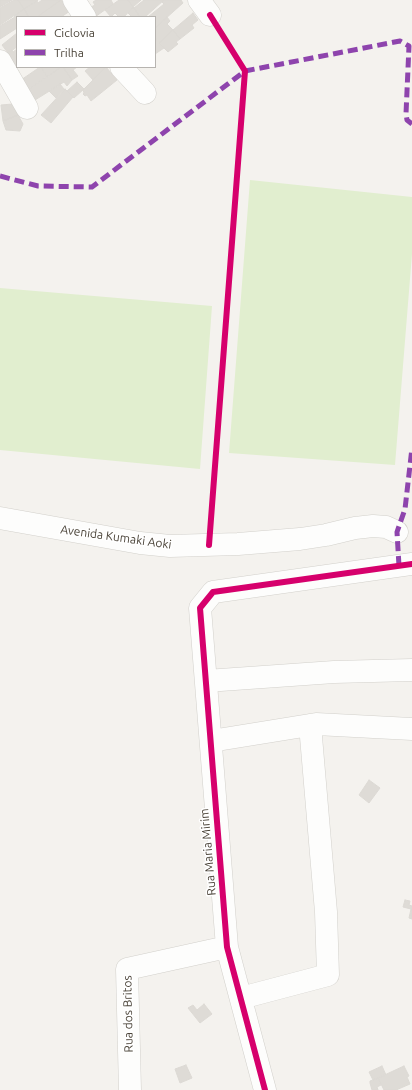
<!DOCTYPE html>
<html>
<head>
<meta charset="utf-8">
<style>
  body { margin:0 }
  #map { position:relative; width:412px; height:1090px; overflow:hidden; background:#f4f2ee; font-family:Ubuntu,sans-serif }
  canvas { display:block }
  .legend { position:absolute; left:16px; top:16px; width:140px; height:52px; box-sizing:border-box; background:#fff; border:1px solid #b7b4b0; margin:0; padding:5px 7px; list-style:none; font-size:12px; color:#4b4439 }
  .legend li { display:flex; align-items:center; gap:8px; height:20px }
  .legend b { width:20px; border:1px solid #b7b4b0 }
</style>
</head>
<body>
<div id="map">
<canvas width="412" height="1090"></canvas>
<ul class="legend">
<li><b style="height:5px;background:#d6006c"></b>Ciclovia</li>
<li><b style="height:5px;background:#8e44ad"></b>Trilha</li>
</ul>
</div>
<script>
const ctx = document.querySelector('canvas').getContext('2d');
ctx.lineJoin = 'round';
function fill(path, color) { ctx.fillStyle = color; ctx.fill(path, 'evenodd'); }
const shape = rows => new Path2D(rows.map(r => 'M' + r).join(''));
function trace(path, color, width, dash) { ctx.strokeStyle = color; ctx.lineWidth = width; ctx.lineCap = dash ? 'butt' : 'round'; ctx.setLineDash(dash || []); ctx.stroke(path); }
function label(font, color, halo, rows, align = 'center') {
  ctx.font = font + ' Ubuntu,sans-serif'; ctx.lineWidth = 3; ctx.setLineDash([]); ctx.textBaseline = 'middle'; ctx.strokeStyle = halo; ctx.fillStyle = color; for (const [text, x, y, turn = 0] of rows) {
    ctx.save(); ctx.translate(x, y); ctx.rotate((+turn || 0) * Math.PI / 180); ctx.textAlign = isNaN(turn) ? turn : align; if (halo) ctx.strokeText(text, 0, 0); ctx.fillText(text, 0, 0); ctx.restore();
  }
}
const green = shape([
  [250,180,412,197,412,254,395,465,229,453],
  [0,288,212,306,200,469,0,450]
]);
const building = shape([
  [0,0,12,0,0,7,0,0],
  [14,0,18,0,24,9,0,25,0,8,14,0],
  [18,0,38,0,24,9,18,0],
  [42,0,61,0,37,17,29,17,24,9,37,1,38,3,42,0],
  [61,0,70,11,61,17,37,17,61,0],
  [96,0,111,0,113,4,95,17,87,9,95,5,93,2,96,0],
  [119,0,128,0,133,7,124,17,119,17,115,13,111,17,105,10,119,0],
  [128,0,141,0,133,7,128,0],
  [144,0,164,0,145,17,140,17,134,8,144,0],
  [164,0,181,0,183,3,155,28,155,17,148,17,164,4,162,2,164,0],
  [133,7,134,8,140,17,132,17,128,13,133,7],
  [24,9,29,17,17,17,17,28,0,39,0,26,15,17,14,16,24,9],
  [193,13,198,20,192,25,194,28,180,39,173,30,193,13],
  [167,17,170,21,167,24,173,30,159,43,155,37,155,28,167,17],
  [173,30,180,39,176,42,178,44,168,52,159,43,173,30],
  [17,33,17,47,8,53,2,45,17,33],
  [155,37,164,48,155,54,155,37],
  [17,49,17,65,12,68,3,56,12,50,13,52,17,49],
  [40,67,41,67,47,76,25,92,18,82,40,67],
  [41,67,61,67,47,77,41,67],
  [61,67,63,67,72,80,67,86,64,82,35,100,28,90,61,67],
  [63,67,77,67,73,70,78,76,72,80,63,67],
  [90,67,106,67,93,80,85,71,90,67],
  [106,67,117,80,91,101,87,95,85,96,83,94,84,93,83,90,106,67],
  [77,82,84,89,74,98,67,91,77,82],
  [60,84,64,89,56,98,49,91,60,84],
  [65,89,73,97,51,123,41,115,65,89],
  [13,104,18,115,3,121,1,105,13,104],
  [18,115,23,124,20,131,6,130,3,121,18,115],
  [369,780,380,788,369,803,359,795,369,780],
  [405,900,410,901,409,905,412,906,412,919,409,918,411,909,403,907,405,900],
  [204,1004,212,1014,200,1023,188,1008,193,1005,197,1010,204,1004],
  [186,1065,192,1078,180,1083,175,1069,186,1065],
  [382,1066,386,1075,373,1080,369,1072,382,1066],
  [404,1066,409,1076,407,1077,410,1084,396,1090,384,1090,378,1078,404,1066],
  [378,1078,381,1085,377,1087,378,1090,372,1090,370,1083,370,1081,378,1078]
]);
const minor = shape([
  [74,0,85,17],
  [199,0,210,15],
  [0,61,27,108],
  [121,67,145,93],
  [0,518,140,543,170,546,238,544,300,539,326,535,355,528,373,526,386,527,397,532],
  [206,681,334,672,412,670],
  [211,741,316,724,412,729],
  [241,998,328,975,326,912,310,725],
  [130,1090,127,969,227,947],
  [265,1090,227,947,200,608,213,592,412,564]
]);
const quiet = shape([
  [0,176,38,186,92,187,245,71,400,41,409,46,406,114,407,120,412,124],
  [399,566,397,532,405,509,412,448]
]);
const cycleway = shape([
  [209,545,245,71,210,15],
  [265,1090,227,947,200,608,213,592,412,564]
]);
const streetNames = [
  ["Avenida Kumaki Aoki",116,537,8],
  ["Rua Maria Mirim",208,852,-95],
  ["Rua dos Britos",128,1014,-91]
];
fill(green, '#e1eecf');
fill(building, '#dedbd6');
trace(building, '#dcd9d4', 1);
trace(minor, '#d2d0cb', 23);
trace(minor, '#fdfdfc', 22);
trace(quiet, '#8e44ad', 5, [10, 5]);
trace(cycleway, '#d6006c', 6);
label('12px', '#4b4439', '#fff', streetNames);
</script>
</body>
</html>
